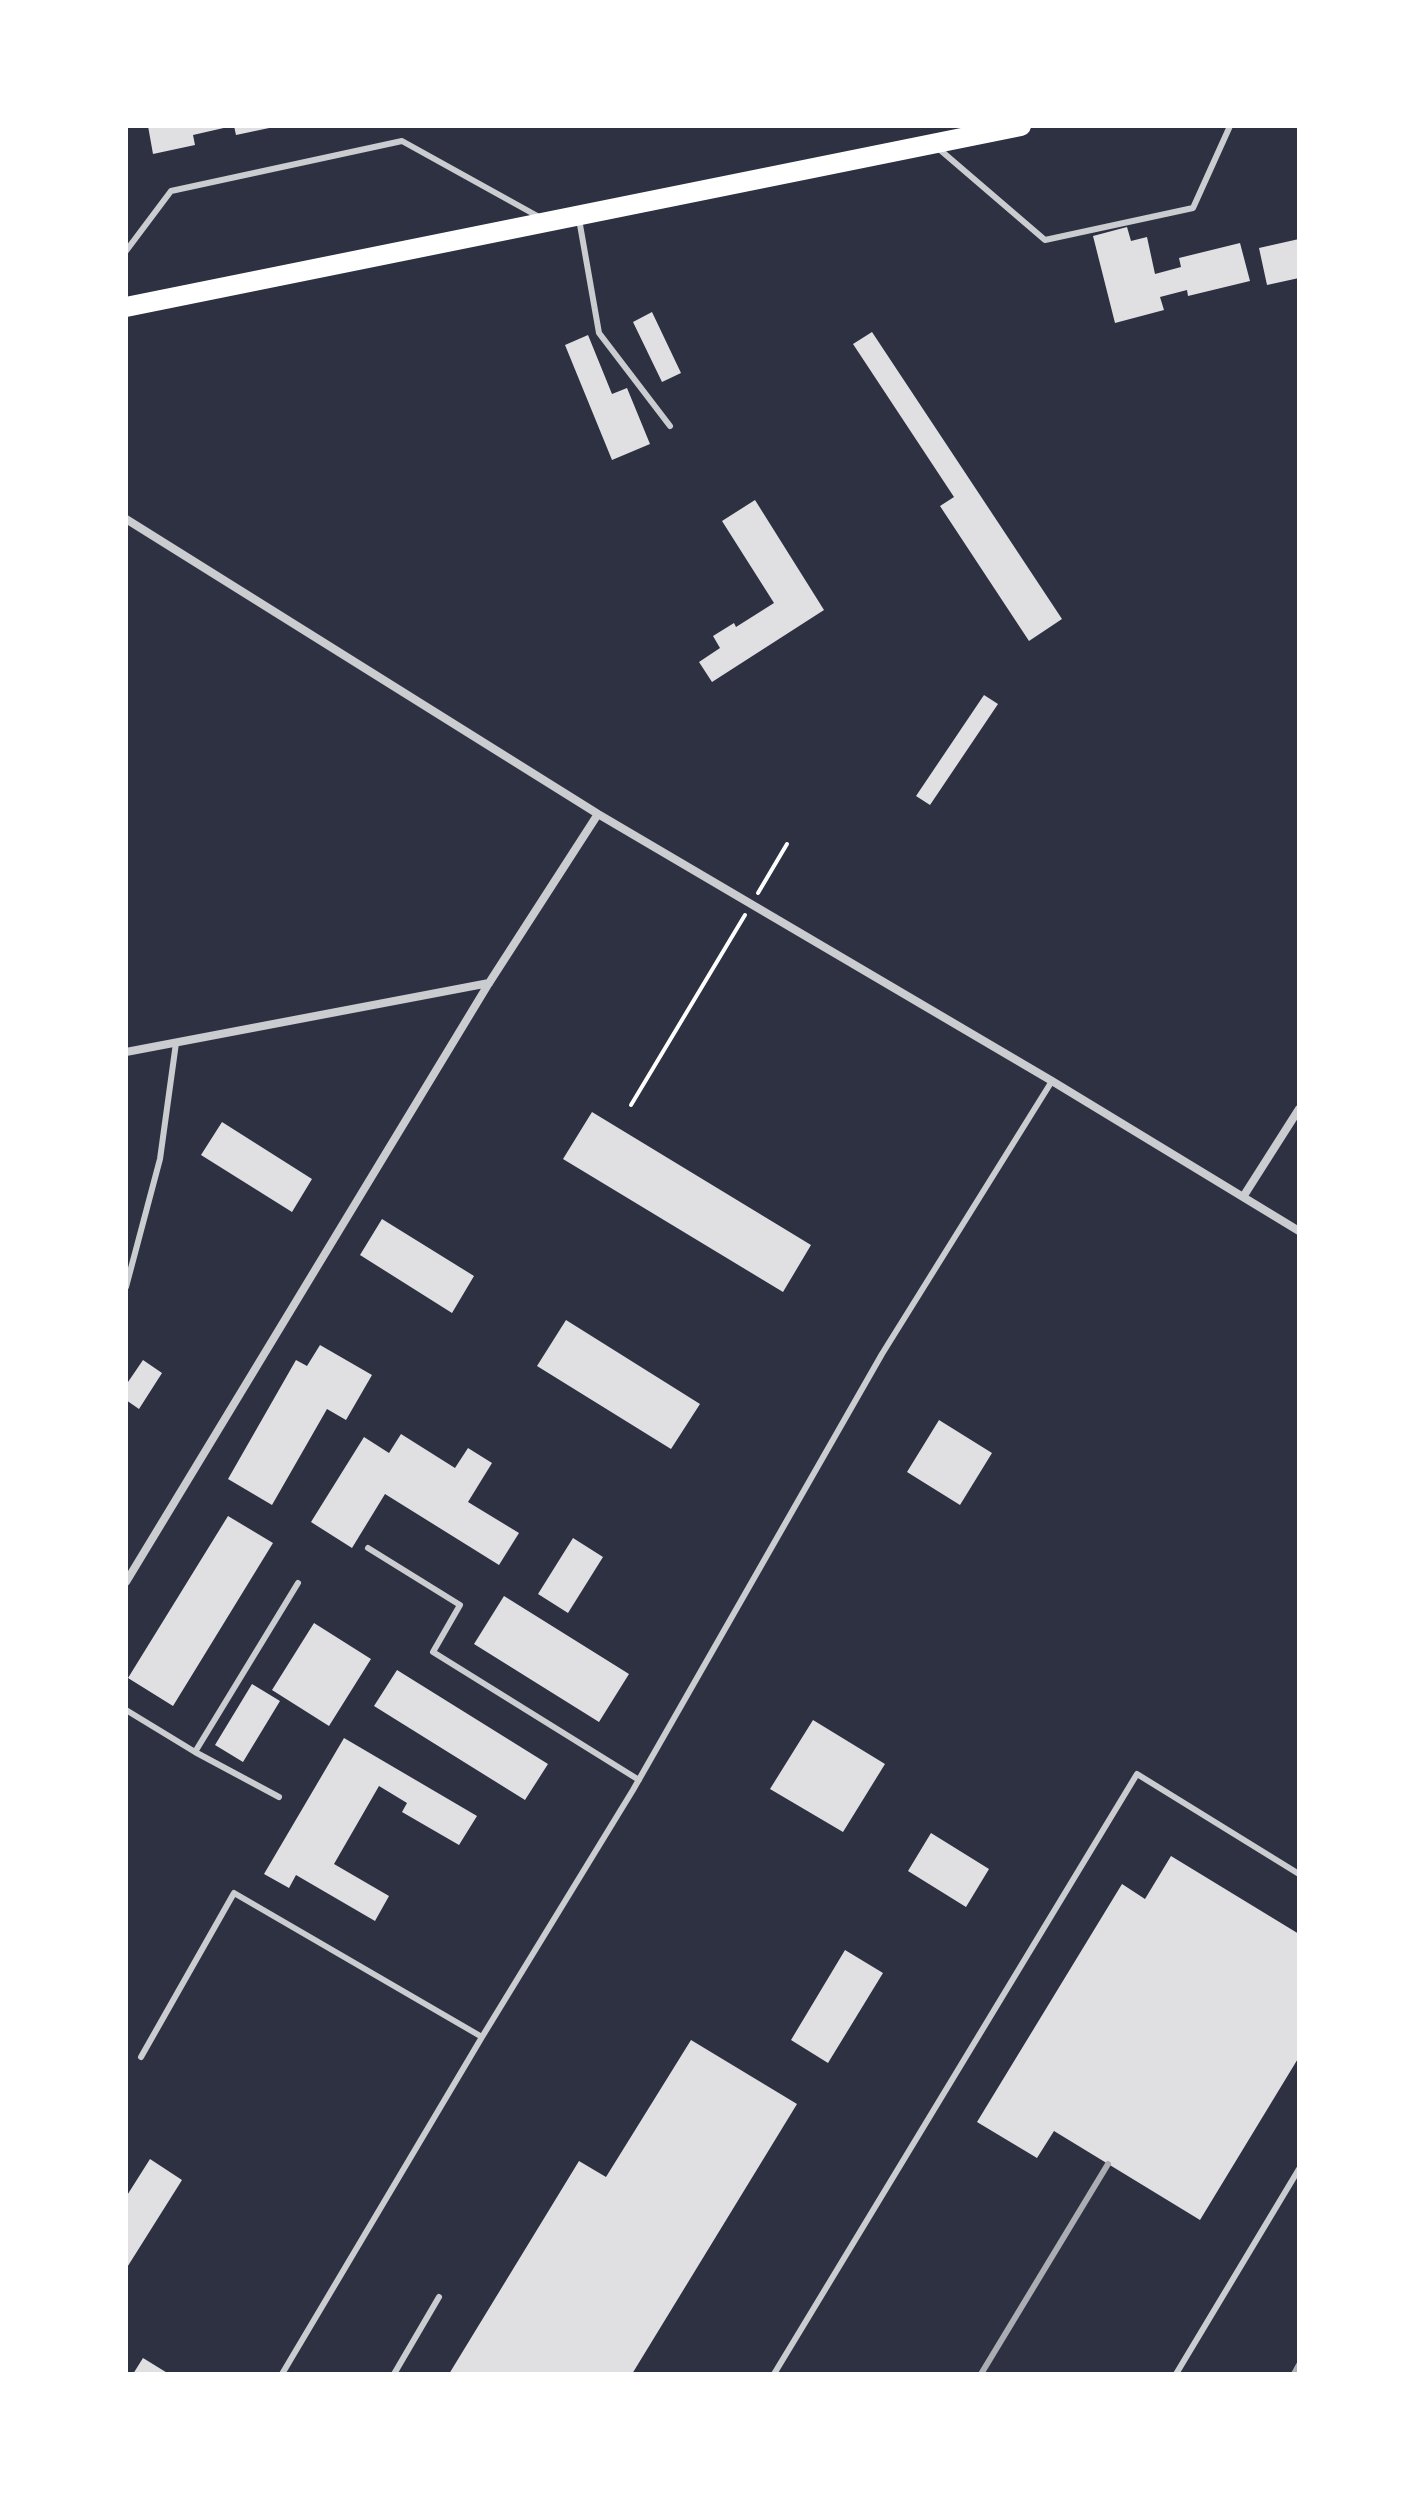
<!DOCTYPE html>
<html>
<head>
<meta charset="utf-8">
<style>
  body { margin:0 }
  #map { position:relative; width:1425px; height:2500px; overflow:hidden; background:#2d3142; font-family:"Open Sans",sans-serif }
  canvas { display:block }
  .frame { position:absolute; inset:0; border:128px solid #fff; pointer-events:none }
</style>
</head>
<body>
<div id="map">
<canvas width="1425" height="2500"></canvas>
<div class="frame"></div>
</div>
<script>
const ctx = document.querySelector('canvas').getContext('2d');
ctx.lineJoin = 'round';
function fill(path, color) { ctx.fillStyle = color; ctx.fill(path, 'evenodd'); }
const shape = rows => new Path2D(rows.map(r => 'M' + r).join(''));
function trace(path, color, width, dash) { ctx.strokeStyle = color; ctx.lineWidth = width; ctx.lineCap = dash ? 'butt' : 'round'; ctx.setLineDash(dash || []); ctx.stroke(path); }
const building = shape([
  [148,126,228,126,228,127,193,135,195,145,153,154],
  [234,126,274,126,274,127,236,135],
  [1127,227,1131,241,1147,237,1155,274,1181,267,1179,258,1240,243,1250,281,1188,296,1187,290,1160,297,1164,310,1115,323,1093,236],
  [1299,239,1299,278,1267,285,1259,248],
  [652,312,681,373,662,382,633,322],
  [872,332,1062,619,1029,641,940,506,954,497,853,344],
  [588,335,612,394,627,388,650,444,612,460,565,345],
  [755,500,824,610,712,682,699,662,720,648,713,636,734,623,736,627,774,603,722,521],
  [984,695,998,704,930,805,916,796],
  [592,1112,811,1245,783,1292,563,1159],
  [222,1122,312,1179,292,1212,201,1155],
  [382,1219,474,1276,452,1313,360,1255],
  [566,1320,700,1404,671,1449,537,1366],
  [320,1345,372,1375,346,1420,327,1409,272,1505,228,1479,296,1360,307,1366],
  [143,1360,162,1373,139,1409,126,1400,126,1385],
  [939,1420,992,1453,960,1505,907,1472],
  [401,1434,455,1468,468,1448,492,1463,468,1502,519,1533,499,1565,385,1494,352,1548,311,1522,364,1437,389,1453],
  [228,1516,273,1543,173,1706,128,1678],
  [573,1538,603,1557,568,1613,538,1594],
  [504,1596,629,1674,599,1722,474,1644],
  [314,1623,371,1659,329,1726,272,1690],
  [397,1670,548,1764,525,1800,374,1706],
  [252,1684,280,1701,243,1762,215,1745],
  [813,1720,885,1764,843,1832,770,1789],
  [344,1738,477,1816,459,1845,402,1812,407,1803,379,1786,334,1864,389,1896,375,1921,296,1875,289,1888,264,1874],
  [931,1833,989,1869,966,1907,908,1871],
  [1171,1856,1299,1934,1299,2057,1200,2220,1054,2131,1037,2158,977,2122,1122,1884,1145,1899],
  [845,1950,883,1973,828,2063,791,2040],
  [691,2040,797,2104,632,2374,449,2374,579,2161,606,2177],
  [150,2159,182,2180,126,2269,126,2197],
  [143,2358,169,2374,133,2374]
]);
const path = shape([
  [758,893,787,844],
  [631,1105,745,915]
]);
const service = shape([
  [939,149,1045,240,1193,208,1230,126],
  [579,219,599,333,670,426],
  [126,251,171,191,402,141,541,218],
  [126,1287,160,1159,176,1043],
  [368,1548,460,1605,433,1652,639,1780],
  [126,1710,195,1752,279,1797],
  [195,1752,298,1583],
  [141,2057,234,1893,482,2037],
  [282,2374,482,2037,633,1790,882,1354,1052,1081],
  [394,2374,439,2297],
  [774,2374,1137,1774,1299,1874],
  [1176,2374,1299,2169]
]);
const minor = shape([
  [126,519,598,814,1052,1081,1299,1231],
  [126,1052,489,983],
  [1243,1197,1299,1109],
  [126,1582,489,983,598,814]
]);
const trunk = shape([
  [126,307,1021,126]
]);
const rail = shape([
  [981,2374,1108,2164],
  [1294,2374,1299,2365]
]);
fill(building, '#e0e0e3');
trace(path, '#fff', 4);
trace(service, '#caccd0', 6);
trace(minor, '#caccd0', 8);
trace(trunk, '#fff', 20);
trace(rail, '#abadb3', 6);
</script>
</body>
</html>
